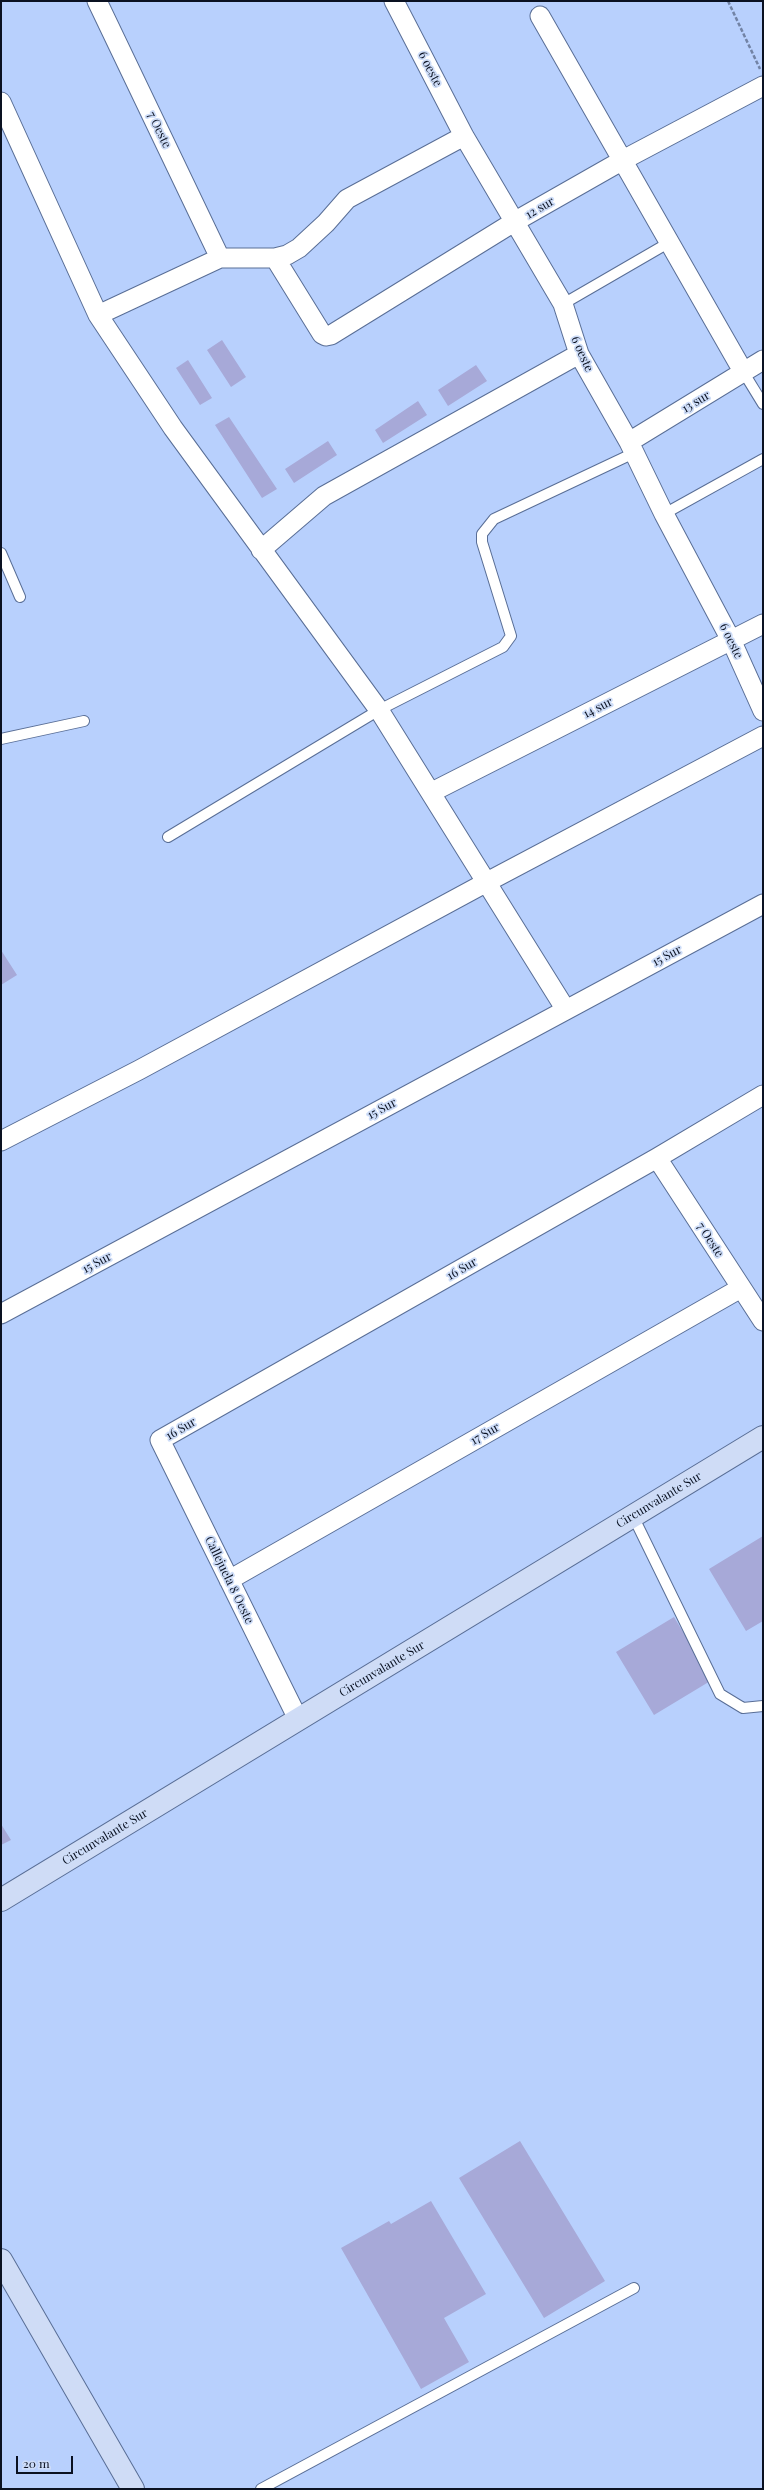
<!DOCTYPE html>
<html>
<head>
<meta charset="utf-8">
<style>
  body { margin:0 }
  #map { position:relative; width:764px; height:2490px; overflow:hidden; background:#b8d0fd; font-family:"Playfair Display",serif }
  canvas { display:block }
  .frame { position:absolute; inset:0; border:2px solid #0a1121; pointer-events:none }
  .scale { position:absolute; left:16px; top:2456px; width:57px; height:18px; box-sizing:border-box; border:2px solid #0a1121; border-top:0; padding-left:5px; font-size:12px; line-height:14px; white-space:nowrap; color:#0a1121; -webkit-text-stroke:3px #ceddf8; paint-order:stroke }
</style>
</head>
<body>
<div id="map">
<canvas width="764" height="2490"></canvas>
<div class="frame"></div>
<div class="scale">20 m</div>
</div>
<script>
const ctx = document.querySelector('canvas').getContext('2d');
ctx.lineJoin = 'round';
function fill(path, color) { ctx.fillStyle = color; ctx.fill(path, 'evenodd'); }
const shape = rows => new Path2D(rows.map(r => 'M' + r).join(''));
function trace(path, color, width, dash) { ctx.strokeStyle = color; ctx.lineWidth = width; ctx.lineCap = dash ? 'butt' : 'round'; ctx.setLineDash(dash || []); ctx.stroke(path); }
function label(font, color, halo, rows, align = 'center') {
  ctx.font = font + ' "Playfair Display",serif'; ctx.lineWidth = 3.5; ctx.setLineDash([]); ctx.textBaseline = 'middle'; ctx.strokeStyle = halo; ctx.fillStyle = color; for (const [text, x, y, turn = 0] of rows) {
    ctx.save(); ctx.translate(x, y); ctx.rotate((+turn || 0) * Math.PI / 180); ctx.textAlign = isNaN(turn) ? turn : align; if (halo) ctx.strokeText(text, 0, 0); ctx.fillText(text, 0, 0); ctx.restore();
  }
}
const building = shape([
  [222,340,246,377,231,387,207,350],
  [188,360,212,398,200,405,176,368],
  [476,365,487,381,448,406,438,390],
  [418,401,427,415,383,443,375,430],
  [229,417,277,489,262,498,215,425],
  [328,441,337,455,294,483,285,469],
  [1,950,17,975,1,985],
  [763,1536,763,1621,746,1631,709,1569],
  [674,1617,712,1680,654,1715,616,1652],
  [1,1824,11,1840,1,1845],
  [520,2141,605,2281,544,2318,459,2178],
  [431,2201,486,2294,444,2318,469,2362,421,2389,341,2248,389,2221,391,2224]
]);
const path = shape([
  [728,1,760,69]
]);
const lane = shape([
  [563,304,670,242],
  [744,373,763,404],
  [664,514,763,459],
  [1,553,20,597],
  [1,739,84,721],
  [168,837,379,710,503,647,511,636,482,542,482,534,494,519,634,453],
  [633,1516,720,1694,743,1708,763,1706],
  [261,2489,634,2288]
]);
const street = shape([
  [97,1,220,258],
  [394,1,464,136,563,304,579,354,629,442,664,514,732,642,763,711],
  [540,16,744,373],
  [1,102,98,315,173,428,379,710,566,1010],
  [275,258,322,334,326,336,331,335,514,222,623,160,763,86],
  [98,315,220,258,275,258,287,255,299,248,326,223,347,199,464,136],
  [629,442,763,360],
  [261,550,324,496,579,354],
  [432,792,763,624],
  [1,1141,139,1070,487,882,763,736],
  [657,1158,763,1321],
  [1,1314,763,904],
  [229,1580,741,1288],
  [298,1719,160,1440,657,1158,763,1095]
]);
const secondary = shape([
  [1,1900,763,1437],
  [1,2260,133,2489]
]);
const streetNames = [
  ["6 oeste",430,69,63],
  ["7 Oeste",159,130,64],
  ["12 sur",540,208,-30],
  ["6 oeste",582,354,66],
  ["13 sur",696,402,-31],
  ["6 oeste",731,641,64],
  ["14 sur",598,708,-27],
  ["15 Sur",667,956,-28],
  ["15 Sur",382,1109,-28],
  ["7 Oeste",710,1240,57],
  ["15 Sur",97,1263,-28],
  ["16 Sur",462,1269,-30],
  ["16 Sur",181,1429,-30],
  ["17 Sur",485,1434,-30],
  ["Circunvalante Sur",659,1500,-31],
  ["Callejuela 8 Oeste",229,1580,64],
  ["Circunvalante Sur",382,1669,-31],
  ["Circunvalante Sur",105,1837,-31]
];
fill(building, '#a7a9d8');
trace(lane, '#596e96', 12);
trace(street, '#596e96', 21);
trace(secondary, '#596e96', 24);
trace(path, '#7283a5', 2.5, [4, 2]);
trace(lane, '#fff', 10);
trace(street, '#fff', 19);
trace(secondary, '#cfdcf6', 22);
label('12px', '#0a1121', '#ceddf8', streetNames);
</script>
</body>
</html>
